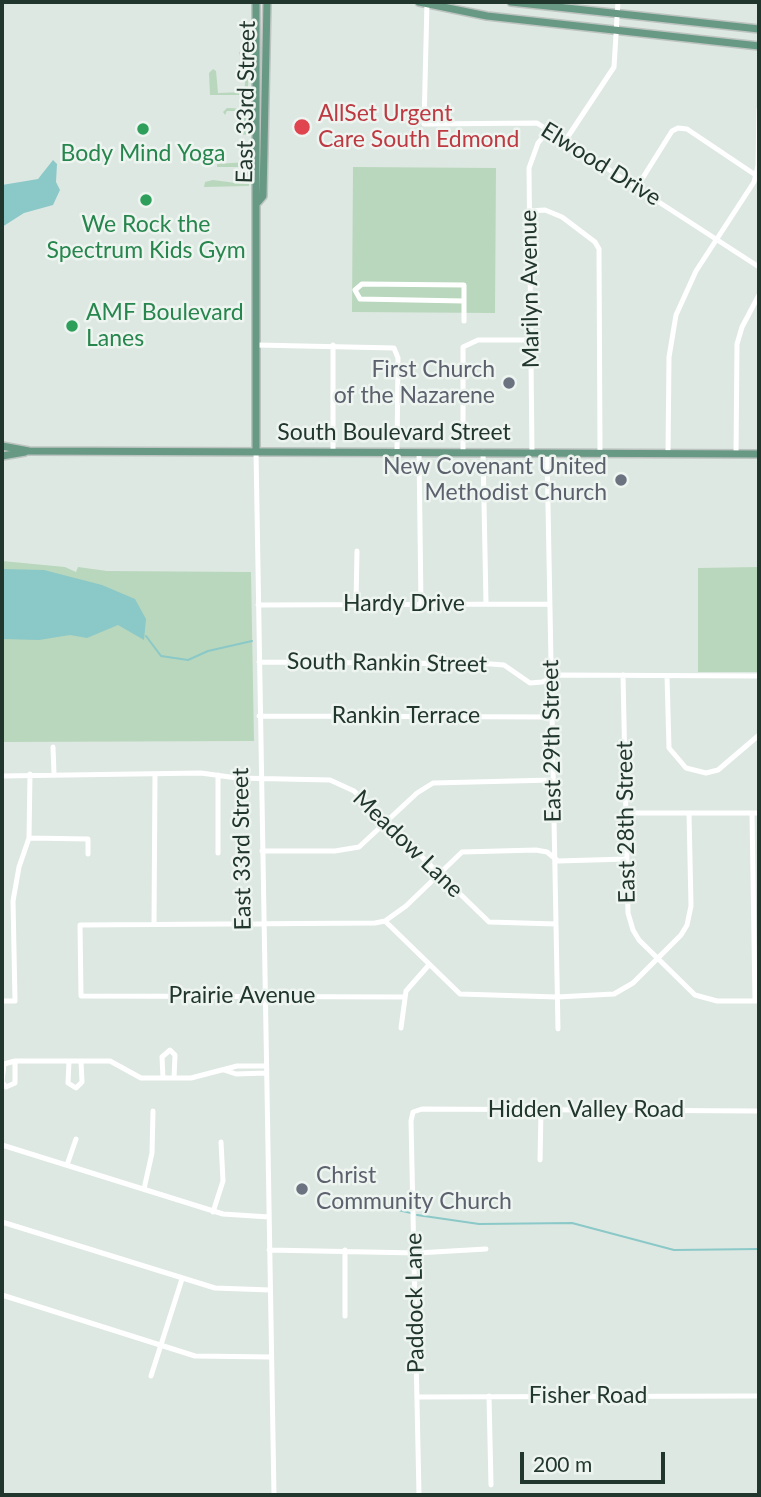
<!DOCTYPE html>
<html>
<head>
<meta charset="utf-8">
<style>
  body { margin:0 }
  #map { position:relative; width:761px; height:1497px; overflow:hidden; background:#dee8e2; font-family:Lato,sans-serif }
  canvas { display:block }
  .frame { position:absolute; inset:0; border:4px solid #21362d; pointer-events:none }
  .scale { position:absolute; left:520px; top:1452px; width:145px; height:32px; box-sizing:border-box; border:4px solid #21362d; border-top:0; padding-left:9px; font-size:21px; line-height:24px; white-space:nowrap; color:#21362d; -webkit-text-stroke:5px #eef5f1; paint-order:stroke }
</style>
</head>
<body>
<div id="map">
<canvas width="761" height="1497"></canvas>
<div class="frame"></div>
<div class="scale">200 m</div>
</div>
<script>
const ctx = document.querySelector('canvas').getContext('2d');
ctx.lineJoin = 'round';
function fill(path, color) { ctx.fillStyle = color; ctx.fill(path, 'evenodd'); }
const shape = rows => new Path2D(rows.map(r => 'M' + r).join(''));
function trace(path, color, width, dash) { ctx.strokeStyle = color; ctx.lineWidth = width; ctx.lineCap = dash ? 'butt' : 'round'; ctx.setLineDash(dash || []); ctx.stroke(path); }
function label(font, color, halo, rows, align = 'center') {
  ctx.font = font + ' Lato,sans-serif'; ctx.lineWidth = 5; ctx.setLineDash([]); ctx.textBaseline = 'middle'; ctx.strokeStyle = halo; ctx.fillStyle = color; for (const [text, x, y, turn = 0] of rows) {
    ctx.save(); ctx.translate(x, y); ctx.rotate((+turn || 0) * Math.PI / 180); ctx.textAlign = isNaN(turn) ? turn : align; if (halo) ctx.strokeText(text, 0, 0); ctx.fillText(text, 0, 0); ctx.restore();
  }
}
const green = shape([
  [239,52,247,52,249,57,248,88,247,91,248,94,243,95,210,95,209,73,213,69,216,71,218,93,244,92,248,57,246,52,240,52,239,56],
  [227,108,248,109,249,135,239,134,244,133,244,115,240,115,239,111,227,111,225,115,223,112],
  [245,143,249,143,249,186,204,187,205,182,213,180,236,183,247,178,247,167,217,167,217,164,247,162,248,148,243,146],
  [353,167,496,168,495,313,352,312],
  [2,561,65,567,76,572,78,567,107,571,251,572,254,741,2,742],
  [759,567,759,672,698,672,698,568]
]);
const water = shape([
  [53,160,57,164,56,182,60,190,53,205,24,213,2,227,2,185,38,179],
  [2,569,44,570,102,585,135,599,146,619,144,640,118,625,87,638,70,635,39,640,2,639]
]);
const stream = shape([
  [146,636,161,656,188,660,208,651,252,641],
  [385,1207,411,1213],
  [417,1215,479,1224,572,1223,674,1250,759,1249]
]);
const minor = shape([
  [427,2,424,124,537,123,759,267],
  [565,141,614,67,618,2],
  [637,187,672,131,678,128,687,129,757,176],
  [529,211,545,210,562,217,595,242,599,249,600,453],
  [464,301,360,299,355,290,362,284,464,285,464,321],
  [257,345,394,348,398,358,397,452],
  [333,345,333,452],
  [256,452,274,1495],
  [419,452,421,605],
  [463,452,463,347,478,340,532,340],
  [483,452,486,604],
  [532,453,529,168,538,143,548,131],
  [547,453,558,1029],
  [668,453,669,357,676,315,696,271,754,182,758,166,759,109],
  [736,454,737,344,742,327,759,295],
  [356,603,357,551],
  [258,605,550,604],
  [259,662,491,664,504,665,530,683,542,682,558,675,759,676],
  [623,675,628,913,633,930,639,940,695,995,717,1001,759,1001],
  [667,676,669,748,686,768,706,773,718,770,759,735],
  [259,716,552,717],
  [53,747,54,774],
  [218,775,218,853],
  [2,776,201,773,237,778,330,780,354,791,489,922,556,924],
  [626,813,759,813],
  [752,813,755,1001],
  [29,838,88,839,88,854],
  [262,851,335,851,359,847,417,793,433,783,553,780],
  [385,921,460,994,557,997,614,994,633,983,681,935,687,925,691,906,689,813],
  [154,923,155,774],
  [404,997,81,996,80,925,375,923,385,921,406,906,462,852,536,850,547,852,558,861,627,859],
  [2,1001,15,1001,13,901,19,867,29,838,30,774],
  [401,1028,406,991,428,966],
  [15,1061,4,1064,2,1082,6,1087,15,1083,15,1061,110,1061,141,1078,191,1078,237,1066,266,1066],
  [69,1061,68,1083,76,1088,82,1082,81,1061],
  [224,1070,236,1074,266,1073],
  [163,1078,162,1057,170,1050,175,1055,174,1078],
  [2,1145,223,1214,269,1217],
  [540,1160,541,1110],
  [67,1165,76,1139],
  [144,1189,152,1153,153,1111],
  [213,1212,223,1181,221,1142],
  [2,1222,215,1288,270,1290],
  [269,1250,417,1253,486,1249],
  [345,1250,345,1316],
  [2,1295,195,1356,271,1357],
  [151,1376,182,1279],
  [489,1396,491,1485],
  [417,1397,759,1396],
  [419,1495,411,1121,413,1112,422,1109,759,1111]
]);
const major = shape([
  [419,2,487,16,759,46],
  [511,2,759,29],
  [258,202,263,196,267,2],
  [2,446,29,451,759,454],
  [256,452,256,2],
  [2,456,25,452]
]);
const markers = [
  [302,127,9,"#e0444e"],
  [143,129,7,"#2e9e5b"],
  [146,200,7,"#2e9e5b"],
  [72,326,7,"#2e9e5b"],
  [509,383,7,"#6b7280"],
  [621,480,7,"#6b7280"],
  [302,1189,7,"#6b7280"]
];
const streetNames = [
  ["East 33rd Street",246,102,-89],
  ["Elwood Drive",601,164,32],
  ["Marilyn Avenue",530,289,-91],
  ["South Boulevard Street",394,433],
  ["Hardy Drive",404,604],
  ["South Rankin Street",387,663,1],
  ["Rankin Terrace",406,716],
  ["East 29th Street",552,741,-91],
  ["East 28th Street",626,822,-91],
  ["Meadow Lane",408,844,44],
  ["East 33rd Street",242,849,-91],
  ["Prairie Avenue",242,996],
  ["Hidden Valley Road",586,1110],
  ["Paddock Lane",415,1303,-91],
  ["Fisher Road",588,1396]
];
const healthNames = [
  ["AllSet Urgent",318,114],
  ["Care South Edmond",318,140]
];
const leisureNames = [
  ["Body Mind Yoga",143,154],
  ["We Rock the",146,225],
  ["Spectrum Kids Gym",146,251],
  ["AMF Boulevard",86,313,"left"],
  ["Lanes",86,339,"left"]
];
const worshipNames = [
  ["First Church",495,370],
  ["of the Nazarene",495,396],
  ["New Covenant United",607,467],
  ["Methodist Church",607,493],
  ["Christ",316,1176,"left"],
  ["Community Church",316,1202,"left"]
];
fill(green, '#b9d7bc');
fill(water, '#8bc8c8');
trace(stream, '#8bc8c8', 2);
trace(major, '#bcc3c0', 10);
trace(minor, '#fff', 5);
trace(major, '#679984', 7);
for (const [x, y, r, color] of markers) { const dot = new Path2D(); dot.arc(x, y, r, 0, 2 * Math.PI); ctx.fillStyle = color; ctx.fill(dot); trace(dot, '#eef5f1', 2.5); }
label('23px', '#21362d', '#eef5f1', streetNames);
label('23px', '#be3a42', '#eef5f1', healthNames, 'left');
label('23px', '#27864d', '#eef5f1', leisureNames);
label('23px', '#5b616d', '#eef5f1', worshipNames, 'right');
</script>
</body>
</html>
